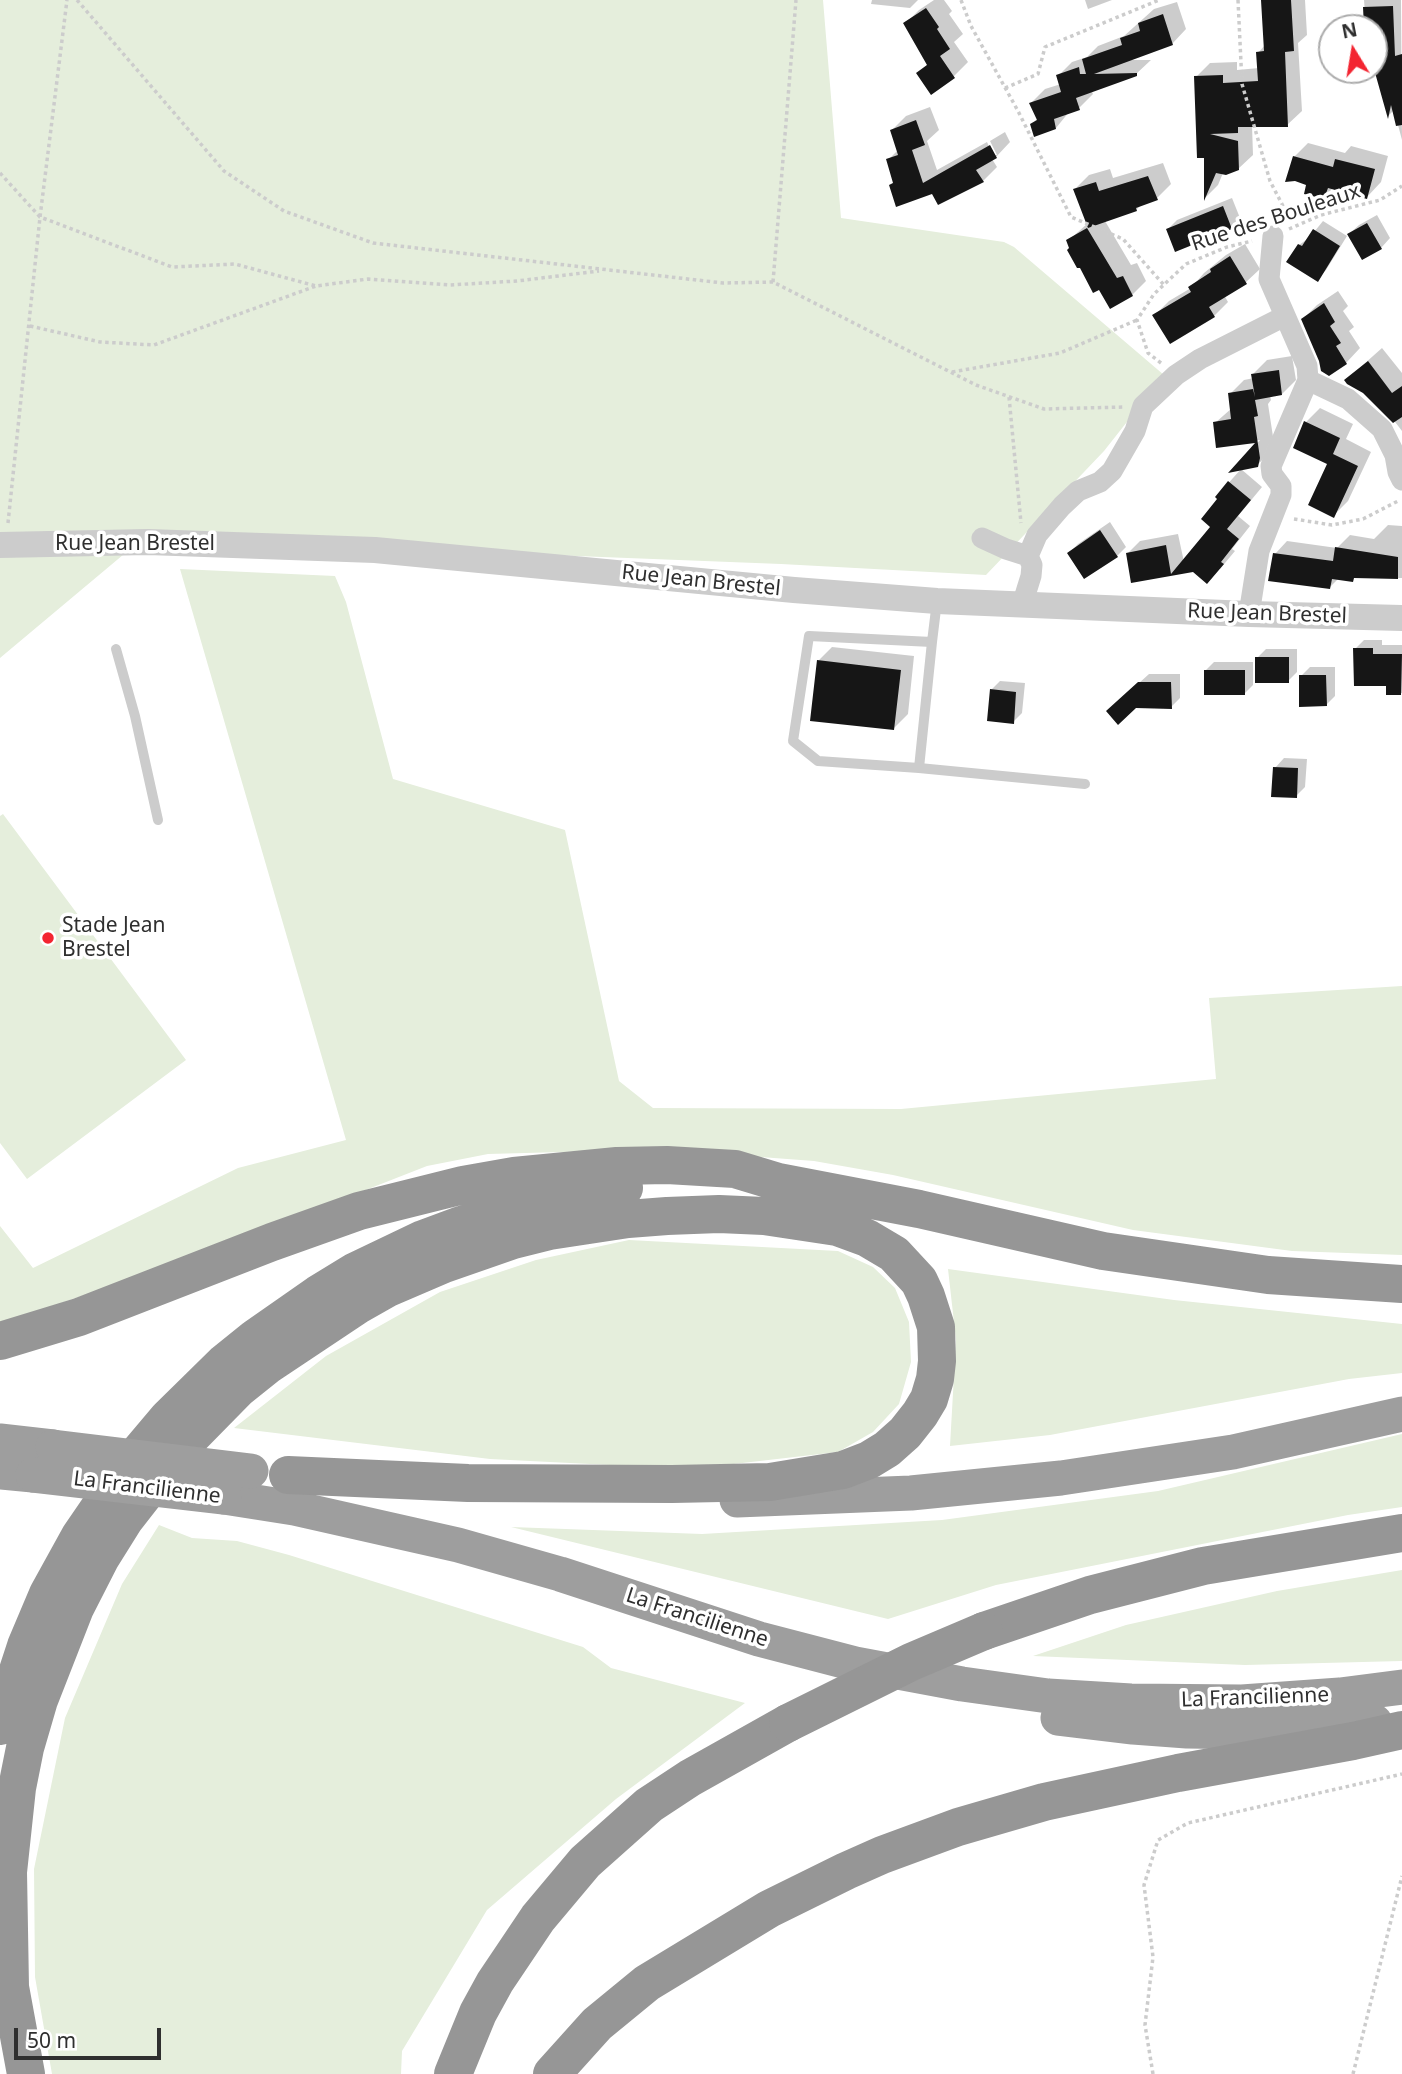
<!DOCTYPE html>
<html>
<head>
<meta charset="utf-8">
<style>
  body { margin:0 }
  #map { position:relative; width:1402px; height:2074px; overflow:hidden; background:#fff; font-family:"Noto Sans",sans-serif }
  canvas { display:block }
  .north { position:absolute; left:1318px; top:14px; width:70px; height:70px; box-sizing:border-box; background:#fff; border:2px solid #acacac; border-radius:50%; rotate:349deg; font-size:19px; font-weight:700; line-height:28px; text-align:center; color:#2f2f2f }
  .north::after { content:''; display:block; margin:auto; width:24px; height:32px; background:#f32531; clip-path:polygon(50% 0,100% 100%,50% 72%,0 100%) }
  .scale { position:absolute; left:14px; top:2028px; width:147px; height:32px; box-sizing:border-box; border:4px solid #2f2f2f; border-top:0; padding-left:9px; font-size:21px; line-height:24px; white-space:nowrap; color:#2f2f2f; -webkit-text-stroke:5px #fff; paint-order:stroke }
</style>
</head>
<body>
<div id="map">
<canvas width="1402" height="2074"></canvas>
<div class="north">N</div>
<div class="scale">50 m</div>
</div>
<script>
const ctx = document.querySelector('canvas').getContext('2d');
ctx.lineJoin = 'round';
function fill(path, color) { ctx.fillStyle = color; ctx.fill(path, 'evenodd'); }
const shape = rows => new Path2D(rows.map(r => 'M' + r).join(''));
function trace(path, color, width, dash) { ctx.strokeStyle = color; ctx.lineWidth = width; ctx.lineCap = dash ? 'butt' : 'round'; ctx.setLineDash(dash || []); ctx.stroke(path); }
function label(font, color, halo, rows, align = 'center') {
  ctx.font = font + ' "Noto Sans",sans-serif'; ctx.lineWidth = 7; ctx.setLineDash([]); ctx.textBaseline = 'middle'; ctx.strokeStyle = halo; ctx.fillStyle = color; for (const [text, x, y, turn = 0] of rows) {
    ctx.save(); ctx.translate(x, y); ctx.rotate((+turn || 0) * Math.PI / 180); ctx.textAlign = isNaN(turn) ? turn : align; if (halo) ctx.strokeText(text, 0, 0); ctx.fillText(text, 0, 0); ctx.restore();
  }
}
const green = shape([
  [0,0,823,0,841,218,1004,242,1014,247,1164,375,1104,451,986,575,781,564,142,539,0,658],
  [180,569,335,576,346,602,393,779,565,830,619,1081,653,1108,901,1109,1216,1079,1209,998,1402,986,1402,1255,1292,1251,1133,1230,893,1175,814,1161,734,1155,600,1151,488,1154,427,1166,192,1258,0,1324,0,1226,33,1268,238,1168,346,1140],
  [3,814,186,1060,27,1179,0,1143,0,816],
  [629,1240,838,1251,873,1267,895,1288,909,1322,911,1362,899,1404,873,1432,838,1452,690,1469,490,1459,234,1428,326,1356,440,1292,536,1260],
  [948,1269,1174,1300,1402,1324,1402,1373,1349,1379,1050,1435,950,1446,956,1340],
  [1402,1434,1402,1507,1348,1515,996,1585,888,1619,511,1527,702,1534,942,1520,1158,1491],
  [159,1525,192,1538,237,1541,289,1555,583,1647,611,1668,745,1703,616,1799,487,1910,402,2051,401,2074,52,2074,35,1977,34,1869,65,1718,122,1584],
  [1402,1570,1402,1661,1245,1665,1033,1656,1126,1625,1277,1591]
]);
const shadow = shape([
  [872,0,918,0,910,8,871,4],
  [934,0,944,0,952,11,949,14,963,34,954,42,968,62,954,76,918,73,928,64,905,24,919,10],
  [1085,0,1112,0,1088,9],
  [1263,0,1305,0,1307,35,1298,43,1302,111,1287,125,1252,125,1253,155,1238,169,1223,173,1218,185,1206,197,1206,156,1196,77,1210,63,1237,62,1237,70,1259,68,1258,53,1265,45],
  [1364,0,1401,0,1402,140,1394,110,1388,116,1374,63,1374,28,1366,28],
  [1177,2,1186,29,1172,44,1129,60,1151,60,1136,74,1091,90,1093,94,1079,108,1069,112,1056,128,1032,124,1038,118,1031,103,1045,89,1061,84,1058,76,1072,62,1087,57,1098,46,1124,36,1154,9],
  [930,107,939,130,927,141,937,170,987,142,993,155,997,155,990,141,1005,132,1010,142,996,157,992,159,997,167,983,181,933,192,891,185,895,181,888,160,898,150,892,130,906,116],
  [1308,143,1345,153,1351,146,1388,156,1381,182,1367,197,1333,188,1324,197,1308,184,1294,157],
  [1163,163,1171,184,1157,198,1142,204,1136,210,1105,221,1131,265,1137,263,1146,281,1132,295,1071,248,1068,241,1088,223,1075,189,1089,175,1110,169,1113,178],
  [1232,198,1240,218,1231,227,1168,229,1177,220],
  [1377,215,1390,238,1381,248,1349,234,1359,225],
  [1323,221,1347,236,1326,270,1317,279,1299,245,1310,237],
  [1245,244,1260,269,1245,283,1224,295,1228,302,1214,316,1155,315,1169,301,1191,288,1204,273,1226,255],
  [1338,291,1348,306,1343,311,1354,327,1349,331,1360,348,1346,363,1321,360,1303,319,1317,305],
  [1382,348,1402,373,1402,431,1392,418,1364,391,1346,380],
  [1292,356,1296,380,1282,394,1270,396,1271,400,1268,404,1274,443,1272,451,1257,465,1233,470,1260,440,1218,446,1215,423,1232,408,1230,394,1244,380,1254,378,1253,374,1267,360],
  [1320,408,1353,424,1346,439,1371,452,1348,501,1334,515,1329,464,1306,422],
  [1241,469,1262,487,1238,516,1250,526,1232,549,1235,551,1220,569,1193,570,1133,581,1128,553,1140,541,1178,534,1184,562,1213,527,1220,499,1217,496],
  [1110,522,1126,547,1117,556,1085,577,1069,553,1078,544],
  [1388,525,1402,526,1402,578,1339,578,1330,587,1275,554,1287,541,1337,548,1350,535,1374,539],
  [1364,640,1382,640,1382,645,1402,645,1402,693,1387,693,1388,684,1355,649],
  [832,647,914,656,908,714,894,728,818,661],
  [1266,649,1297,649,1297,672,1288,681,1257,658],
  [1214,662,1253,662,1253,685,1244,694,1206,670],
  [1310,667,1335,667,1335,696,1326,705,1301,676],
  [1149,674,1180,674,1180,698,1171,707,1117,703],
  [1000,681,1025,683,1022,713,1013,722,991,690],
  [1284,758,1307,759,1305,787,1296,796,1275,768]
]);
const building = shape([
  [1261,0,1291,0,1294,51,1285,52,1288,127,1238,127,1238,133,1210,134,1238,141,1239,170,1226,175,1216,173,1204,201,1204,158,1197,158,1194,76,1223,75,1223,83,1258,81,1256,52,1264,51],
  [1393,6,1395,56,1402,54,1402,125,1396,126,1391,105,1388,119,1374,69,1374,28,1364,28,1363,7],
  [926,8,939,27,937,29,950,49,940,56,955,78,931,95,916,73,927,65,903,23],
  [1163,14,1173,45,1094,74,1137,73,1137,76,1076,98,1080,110,1054,119,1056,129,1034,137,1030,124,1037,120,1029,103,1061,92,1056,75,1079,67,1080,74,1086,74,1082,59,1122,45,1120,38,1140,31,1138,23],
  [916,120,925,145,912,150,923,183,990,145,997,158,976,170,984,182,938,205,932,194,896,207,889,185,893,183,886,159,898,155,890,130],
  [1293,156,1333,167,1335,159,1375,169,1367,199,1328,188,1324,199,1304,194,1306,185,1295,181,1285,182],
  [1148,176,1158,200,1136,208,1137,211,1088,228,1073,189,1096,182,1099,191],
  [1223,206,1232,229,1175,252,1166,229],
  [1367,223,1382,249,1362,260,1347,234],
  [1087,228,1117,278,1123,276,1133,296,1110,309,1099,290,1093,293,1080,268,1077,268,1067,250,1069,248,1066,240],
  [1313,229,1340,246,1318,282,1286,262,1298,244,1302,246],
  [1230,256,1247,284,1209,307,1215,317,1170,344,1152,315,1191,292,1188,287,1211,272,1210,269],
  [1324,303,1335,322,1330,326,1341,343,1336,346,1347,364,1329,376,1321,371,1319,361,1301,319],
  [1368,361,1392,393,1402,386,1402,417,1393,423,1363,393,1347,384,1344,380],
  [1279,370,1282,395,1255,400,1258,416,1254,417,1260,458,1258,467,1228,473,1255,443,1216,448,1213,422,1231,419,1228,393,1253,389,1255,397,1251,374],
  [1304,421,1340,438,1333,454,1358,466,1334,518,1308,505,1327,464,1293,448],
  [1228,481,1251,500,1227,529,1239,539,1221,562,1224,564,1207,584,1193,572,1131,583,1126,553,1166,545,1171,574,1210,527,1201,519,1217,499,1215,497],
  [1100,530,1118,557,1084,579,1067,553],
  [1335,547,1398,557,1398,579,1354,578,1353,582,1332,579,1330,589,1268,581,1273,553,1333,561],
  [1353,648,1373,648,1373,654,1402,654,1401,695,1386,695,1386,686,1354,686],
  [1255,657,1289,657,1289,683,1255,683],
  [817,660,901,670,894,730,810,721],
  [1204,670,1245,670,1245,695,1204,695],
  [1299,675,1326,675,1327,706,1299,707],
  [1138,682,1171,682,1172,709,1136,708,1118,725,1106,711],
  [990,689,1016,692,1014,724,987,721],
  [1273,767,1298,768,1297,798,1271,797]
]);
const path = shape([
  [77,0,224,171,284,211,373,243,723,283,773,282,976,385,1044,409,1124,407],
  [961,0,971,26,1018,111,1071,217,1123,239,1164,285],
  [1238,0,1242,84,1270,181,1284,208,1280,217],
  [1005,88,1038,74,1045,47,1159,0],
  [0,173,40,217,172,267,235,264,316,286,368,279,450,285,517,281,599,271],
  [1289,229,1321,215,1380,200,1402,186],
  [773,282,796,0],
  [30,326,100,342,154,345,316,286],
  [1161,363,1148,353,1137,320,1154,294,1186,264,1227,247,1252,241],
  [952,372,1060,353,1137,320],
  [1009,397,1021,523],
  [1294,519,1332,525,1363,519,1400,500],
  [8,523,40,217,67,0],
  [1153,2074,1145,2025,1153,1957,1144,1885,1158,1840,1188,1823,1402,1774],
  [1353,2074,1402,1876]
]);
const service = shape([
  [932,642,809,636,793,741,818,761,919,768,932,642,937,601],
  [116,649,135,716,158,820],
  [919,768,1085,784]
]);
const minor = shape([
  [1308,380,1348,399,1382,429,1395,455,1398,472,1402,480],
  [982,538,1006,549,1028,556,1032,565,1031,576,1022,605],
  [1028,556,1037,535,1062,506,1078,491,1100,482,1112,471,1135,431,1143,406,1176,375,1200,359,1285,316],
  [1249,614,1259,551,1281,495,1281,486,1272,474,1271,466,1308,380,1307,366,1269,279,1273,236]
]);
const tertiary = shape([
  [0,545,148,542,375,550,794,590,937,601,1249,614,1402,618]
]);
const trunk = shape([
  [0,1441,53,1447],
  [0,1472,33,1475],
  [224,1497,294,1508,458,1545,560,1574,759,1639,855,1664,962,1684,1048,1696,1131,1701,1242,1702,1340,1695,1402,1687],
  [737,1500,911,1493,1061,1478,1233,1452,1402,1414],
  [1058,1718,1133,1727,1187,1731,1252,1732,1375,1722]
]);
const motorway = shape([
  [0,1341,79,1317,272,1242,359,1211,463,1185,514,1176,617,1166,667,1165,735,1169,778,1182,919,1209,1103,1251,1268,1275,1402,1284],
  [984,1631,1090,1595,1203,1566,1402,1533],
  [0,1726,26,1646,48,1594,80,1536,130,1463,168,1418,224,1363,255,1338,318,1294,354,1272,423,1239,458,1226,535,1203,624,1188],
  [26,2074,10,1987,8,1872,17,1788,25,1748,39,1700,75,1608,100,1559,125,1519,182,1446,238,1389,268,1365,358,1305,388,1288,444,1264,513,1240,549,1231,628,1219,667,1216,719,1214,764,1216,837,1227,867,1238,894,1254,919,1281,926,1296,936,1327,937,1361,935,1379,929,1399,920,1414,905,1433,887,1449,869,1460,843,1470,770,1482,672,1484,468,1483,288,1475],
  [453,2074,478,2013,495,1982,538,1918,585,1862,649,1805,690,1778,788,1723],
  [552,2074,597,2024,647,1983,769,1909,846,1871,882,1855,958,1827,1044,1802,1178,1773,1353,1741,1402,1730]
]);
const trunkBridge = shape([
  [53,1447,251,1471],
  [33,1475,224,1497]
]);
const motorwayBridge = shape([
  [788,1723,911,1662,984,1631]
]);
const markers = [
  [48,938,7,"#f32531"]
];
const streetNames = [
  ["Rue des Bouleaux",1276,218,-18],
  ["Rue Jean Brestel",135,544],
  ["Rue Jean Brestel",701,581,6],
  ["Rue Jean Brestel",1267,614,2],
  ["La Francilienne",147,1488,7],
  ["La Francilienne",697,1618,18],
  ["La Francilienne",1255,1698,-2]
];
const poiNames = [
  ["Stade Jean",62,926],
  ["Brestel",62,950]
];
fill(green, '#e5eedc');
fill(shadow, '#0003');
fill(building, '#161616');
trace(path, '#ccc', 3.5, [3.5, 3.5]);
trace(service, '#ccc', 10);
trace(minor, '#ccc', 21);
trace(tertiary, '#ccc', 26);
trace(trunk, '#9e9e9e', 35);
trace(motorway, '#969696', 38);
trace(trunkBridge, '#9e9e9e', 35);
trace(motorwayBridge, '#969696', 38);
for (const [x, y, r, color] of markers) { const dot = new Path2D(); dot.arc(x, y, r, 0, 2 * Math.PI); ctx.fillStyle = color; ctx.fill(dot); trace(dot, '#fff', 2.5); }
label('21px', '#2f2f2f', '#fff', streetNames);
label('21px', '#2f2f2f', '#fff', poiNames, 'left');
</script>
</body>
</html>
